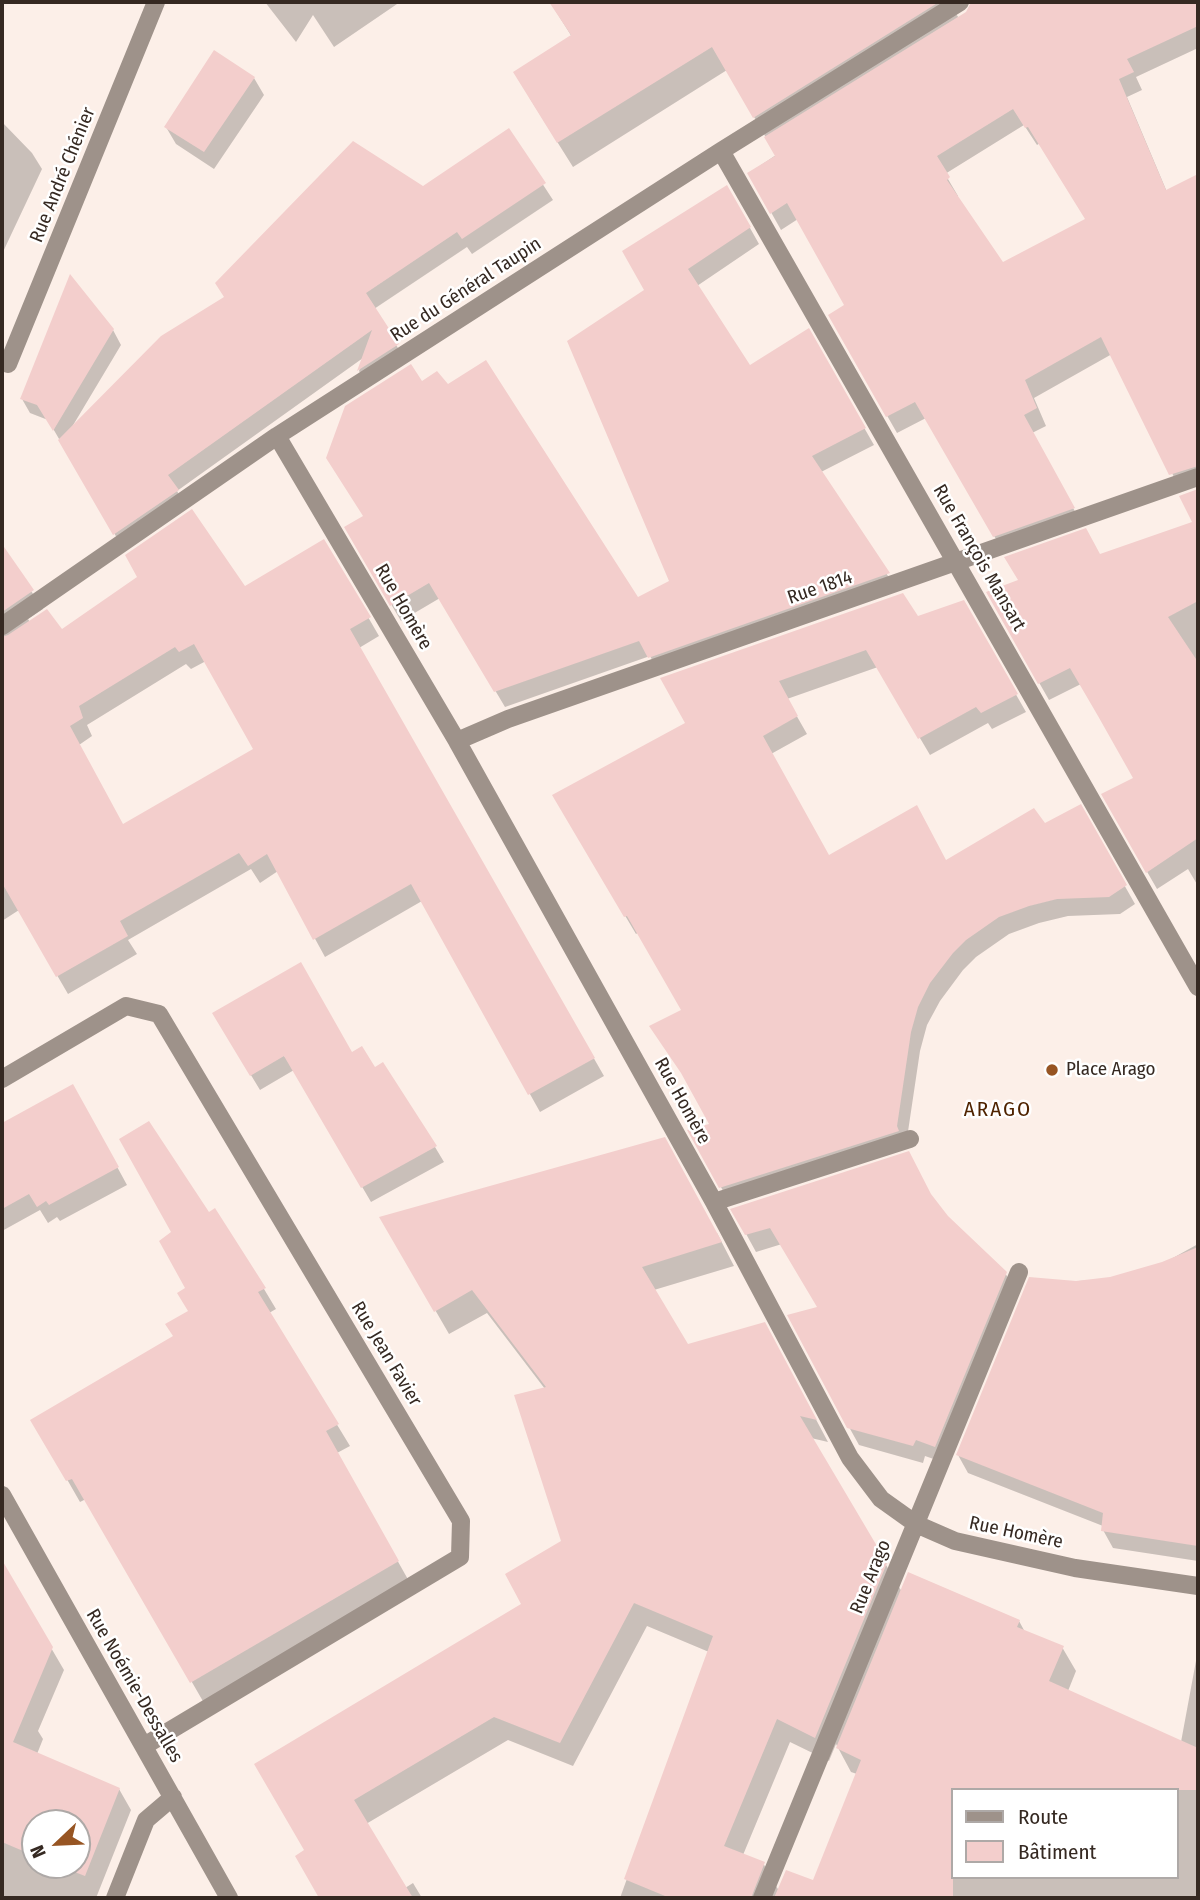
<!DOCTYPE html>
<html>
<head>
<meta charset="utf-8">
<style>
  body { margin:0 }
  #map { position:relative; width:1200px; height:1900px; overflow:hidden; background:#fcefe8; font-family:"Fira Sans Condensed",sans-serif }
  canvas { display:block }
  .frame { position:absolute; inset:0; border:4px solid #352922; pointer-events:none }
  .legend { position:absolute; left:951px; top:1788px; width:228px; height:91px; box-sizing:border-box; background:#fff; border:2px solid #aea9a7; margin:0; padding:9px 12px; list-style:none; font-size:21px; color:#352922 }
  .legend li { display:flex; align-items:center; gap:14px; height:35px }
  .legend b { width:35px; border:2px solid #aea9a7 }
  .north { position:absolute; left:21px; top:1809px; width:70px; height:70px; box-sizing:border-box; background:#fff; border:2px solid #aea9a7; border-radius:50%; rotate:247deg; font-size:19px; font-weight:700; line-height:28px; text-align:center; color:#352922 }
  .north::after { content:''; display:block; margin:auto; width:24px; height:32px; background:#975523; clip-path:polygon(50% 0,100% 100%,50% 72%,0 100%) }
</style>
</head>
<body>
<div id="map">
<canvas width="1200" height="1900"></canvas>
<div class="frame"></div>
<ul class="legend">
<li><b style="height:9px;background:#9e928a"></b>Route</li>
<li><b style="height:19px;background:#f3cecc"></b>Bâtiment</li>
</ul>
<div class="north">N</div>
</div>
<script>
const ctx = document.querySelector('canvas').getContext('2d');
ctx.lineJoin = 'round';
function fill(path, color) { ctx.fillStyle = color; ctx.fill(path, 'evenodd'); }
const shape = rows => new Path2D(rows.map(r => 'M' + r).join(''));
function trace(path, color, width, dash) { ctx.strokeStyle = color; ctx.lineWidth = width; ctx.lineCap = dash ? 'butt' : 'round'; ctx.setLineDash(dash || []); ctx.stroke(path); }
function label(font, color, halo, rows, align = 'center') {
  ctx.font = font + ' "Fira Sans Condensed",sans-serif'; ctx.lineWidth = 5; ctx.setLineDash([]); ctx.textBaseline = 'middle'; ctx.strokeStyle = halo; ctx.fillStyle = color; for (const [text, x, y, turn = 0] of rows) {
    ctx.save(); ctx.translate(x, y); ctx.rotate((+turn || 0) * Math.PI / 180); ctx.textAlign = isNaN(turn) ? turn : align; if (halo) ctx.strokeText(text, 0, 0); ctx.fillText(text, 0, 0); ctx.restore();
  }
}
const shadow = shape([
  [265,2,400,2,334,47,313,15,296,42],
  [550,2,684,2,686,5,691,2,948,2,969,33,1021,2,1197,2,1198,48,1136,77,1142,90,1127,97,1167,192,1198,176,1198,485,1181,491,1112,354,1034,398,1046,426,1032,433,1083,526,1004,553,926,418,897,433,830,316,846,306,798,219,781,230,749,173,776,155,727,70,573,167,529,97,572,37],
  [1024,125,1037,145,1040,143,1087,220,1002,265,956,197,958,196,945,174],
  [254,78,264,95,214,169,176,144,166,127],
  [2,122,32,153,42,169,2,254],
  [508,131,553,200,472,254,467,247,374,309,406,361,368,386,359,371,363,358,177,491,187,507,124,550,48,420,30,413,22,399,113,330,121,345,72,427],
  [727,187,759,244,697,286,750,368,808,330,874,445,821,472,897,590,659,673,650,656,505,707,440,598,401,621,346,528,364,517,422,384,638,600,672,582,647,290],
  [1198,490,1198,886,1188,869,1157,889,1103,795,1135,779,1081,684,1049,700,988,593,1195,523,1182,497],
  [324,541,379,636,359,648,604,1076,540,1112,422,901,325,957,278,871,260,883,251,869,128,940,137,954,68,994,19,910,2,921,2,547,43,609,28,619,30,622,61,632,245,589],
  [206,661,256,750,123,826,79,745,92,736,87,725,186,664,191,669],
  [963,602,1026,712,992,729,988,723,930,755,878,667,787,699,807,734,771,754,829,858,946,862,1045,826,1080,807,1135,904,1120,914,1068,916,1039,923,1009,934,976,957,963,970,940,1001,927,1025,920,1051,906,1145,731,1205,690,1132,712,1125,683,1010,639,932,636,934,554,796,688,724,662,679,917,618],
  [214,1014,435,1147,444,1162,371,1202,294,1070,260,1090],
  [73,1086,127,1185,60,1221,57,1217,48,1223,40,1210,2,1231,2,1124],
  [934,1200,947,1217,1005,1273,1016,1290,945,1463,925,1456,923,1463,859,1445,849,1427,819,1308,782,1244,756,1252,733,1210],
  [209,1214,264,1289,276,1309,269,1313,350,1446,337,1453,410,1583,204,1703,86,1499,80,1502,33,1420,175,1337,190,1312,187,1289],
  [382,1218,717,1233,734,1266,654,1290,687,1346,778,1348,828,1442,811,1438,902,1592,1019,1621,1025,1632,1062,1647,1076,1671,1068,1691,1181,1742,1198,1650,1198,1898,620,1898,709,1652,647,1626,573,1766,508,1740,366,1824,405,1888,413,1883,422,1898,321,1898,297,1856,306,1850,524,1605,563,1541,545,1389,487,1313,449,1334],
  [790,1742,829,1761,836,1744,851,1772,857,1774,814,1882,779,1891,763,1863,743,1855],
  [953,1790,1177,1790,1177,1877,953,1877],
  [1198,1244,1198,1561,1113,1548,1103,1530,1103,1526,968,1473,958,1455,1062,1282,1110,1279,1162,1264],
  [2,1564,64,1670,38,1731,43,1739,37,1754,119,1789,131,1810,96,1898,2,1898,2,1615,5,1604,2,1602],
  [35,1823,77,1823,77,1865,35,1865]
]);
const building = shape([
  [549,2,939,2,753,118,712,47,557,143,513,72,571,35],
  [971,2,1198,2,1198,26,1127,59,1134,72,1119,79,1166,190,1198,174,1198,466,1169,475,1101,337,1025,380,1037,408,1024,415,1075,508,993,537,915,402,886,417,828,315,844,305,787,203,770,214,747,173,775,156,764,137,966,12],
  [1013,109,1025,128,1028,127,1085,219,1003,262,947,180,950,177,937,156],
  [214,50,255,77,204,152,164,127],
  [509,128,546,183,462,239,457,232,366,293,399,344,357,371,372,330,168,475,179,490,113,535,58,440,161,336,224,297,215,283,353,141,423,186],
  [727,185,751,227,688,269,750,365,809,328,866,428,812,456,890,573,648,658,639,641,494,692,429,583,390,606,344,527,363,516,326,458,345,406,411,364,422,381,437,371,448,384,486,360,638,597,669,581,567,341,644,290,622,251],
  [70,274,114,329,53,431,37,405,20,399],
  [1198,489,1198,601,1168,617,1198,662,1198,838,1146,873,1101,794,1133,778,1098,716,1070,668,1038,684,986,592,1018,580,1004,557,1086,528,1100,554,1192,522,1179,496],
  [192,509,245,586,324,539,371,617,350,629,595,1058,528,1095,411,884,313,940,267,854,248,866,239,853,120,921,128,936,56,977,2,883,2,637,8,635,47,609,62,629,137,577,125,555],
  [194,644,253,749,123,824,70,726,83,718,79,706,175,647,179,652],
  [2,544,34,590,2,612],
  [903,593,918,616,964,600,1018,694,981,713,976,707,918,739,866,650,779,681,798,716,763,736,829,855,917,805,946,860,1034,808,1045,823,1081,804,1127,885,1109,897,1057,899,1029,906,999,917,966,940,953,953,930,983,918,1007,911,1032,897,1126,899,1131,719,1188,687,1130,709,1124,681,1073,649,1026,681,1010,627,916,624,917,552,795,685,723,660,678],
  [301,962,352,1052,362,1046,375,1067,383,1062,437,1146,361,1188,284,1056,250,1076,212,1013],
  [73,1084,119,1167,49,1205,46,1201,37,1207,29,1194,2,1209,2,1123],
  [149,1121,209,1212,215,1208,266,1288,258,1292,339,1424,326,1431,399,1561,190,1683,72,1479,66,1481,30,1420,173,1336,165,1324,188,1311,177,1293,185,1288,159,1241,171,1232,119,1139],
  [665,1137,722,1242,642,1267,688,1344,765,1322,817,1420,800,1416,887,1563,815,1738,777,1719,724,1846,765,1862,751,1898,670,1898,624,1879,713,1636,634,1603,560,1743,494,1717,354,1800,413,1898,319,1898,295,1856,304,1850,254,1764,521,1604,505,1574,561,1541,514,1395,546,1387,472,1290,434,1312,379,1217],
  [909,1151,931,1194,948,1216,1007,1272,935,1447,916,1440,913,1446,847,1428,787,1315,817,1307,770,1228,745,1235,730,1209],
  [1198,1247,1198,1546,1101,1531,1103,1513,956,1455,1029,1277,1076,1281,1110,1277,1162,1262],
  [2,1560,53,1647,13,1742,120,1788,85,1876,57,1865,77,1865,77,1823,35,1823,35,1856,2,1842],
  [908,1572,1020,1620,1017,1627,1064,1646,1049,1681,1198,1748,1198,1790,953,1790,953,1898,774,1898,786,1870,813,1880,861,1760,836,1748]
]);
const minor = shape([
  [721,151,1198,987],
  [8,364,156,2],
  [277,436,457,741,714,1202,850,1458,881,1499,916,1524,955,1541,1075,1568,1198,1586],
  [2,626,277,436,721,151,960,2],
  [457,741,508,719,1198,477],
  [2,1079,126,1006,159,1014,461,1521,460,1557,144,1746],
  [714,1202,910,1139],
  [2,1495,229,1898],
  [115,1898,146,1820,173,1797],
  [762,1898,1019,1272]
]);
const markers = [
  [1052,1070,7,"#975523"]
];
const streetNames = [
  ["Rue André Chénier",63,175,-68],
  ["Rue du Général Taupin",466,290,-33],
  ["Rue François Mansart",979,558,60],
  ["Rue 1814",820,588,-19],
  ["Rue Homère",403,607,60],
  ["Rue Homère",682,1101,61],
  ["Rue Jean Favier",386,1354,59],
  ["Rue Homère",1016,1533,12],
  ["Rue Arago",871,1577,-68],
  ["Rue Noémie-Dessalles",134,1686,60]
];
const poiNames = [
  ["Place Arago",1066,1070]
];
const neighbourhoodNames = [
  ["ARAGO",998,1110]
];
fill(shadow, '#0003');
fill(building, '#f3cecc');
trace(minor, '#9e928a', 18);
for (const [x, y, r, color] of markers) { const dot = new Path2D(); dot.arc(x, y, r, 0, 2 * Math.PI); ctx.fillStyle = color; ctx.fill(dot); trace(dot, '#fff', 2.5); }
label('19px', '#352922', '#fff', streetNames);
label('19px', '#352922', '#fff', poiNames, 'left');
ctx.letterSpacing = '2px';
label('21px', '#4f2300', '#fff', neighbourhoodNames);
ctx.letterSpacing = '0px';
</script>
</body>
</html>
